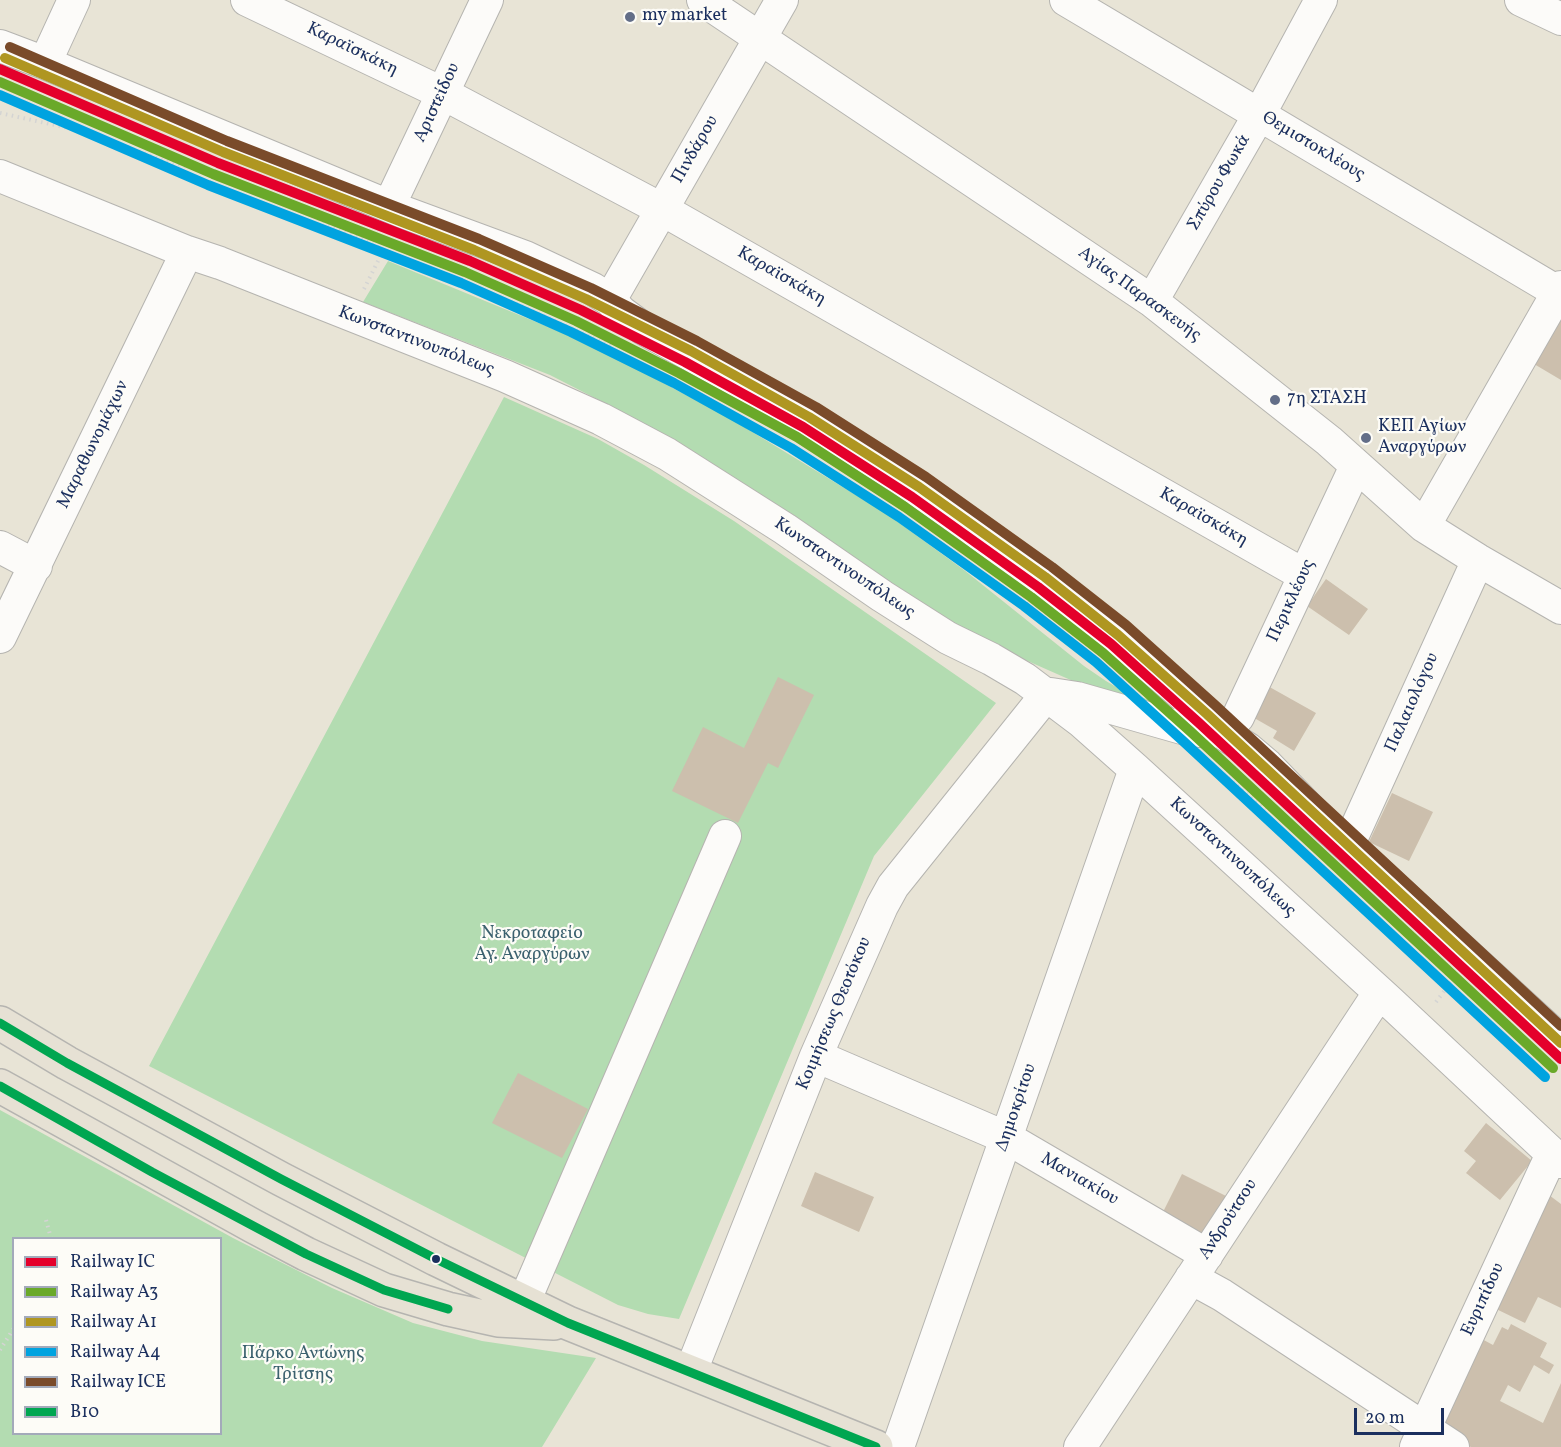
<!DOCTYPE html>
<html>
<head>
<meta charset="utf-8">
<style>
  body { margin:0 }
  #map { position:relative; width:1561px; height:1447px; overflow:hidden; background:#e8e4d6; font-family:Vollkorn,serif }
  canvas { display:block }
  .legend { position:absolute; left:12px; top:1237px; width:210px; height:198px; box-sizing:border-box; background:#fdfcf7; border:2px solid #a3aaba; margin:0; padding:8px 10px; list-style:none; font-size:18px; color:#1b2f5e }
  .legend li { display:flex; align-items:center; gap:12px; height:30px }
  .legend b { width:30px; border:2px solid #a3aaba }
  .scale { position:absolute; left:1354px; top:1408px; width:90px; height:27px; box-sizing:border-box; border:3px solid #1b2f5e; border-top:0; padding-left:8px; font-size:18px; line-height:21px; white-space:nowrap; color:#1b2f5e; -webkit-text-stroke:4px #fdfcf7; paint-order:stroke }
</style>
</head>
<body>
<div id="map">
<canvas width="1561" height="1447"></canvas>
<ul class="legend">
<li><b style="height:8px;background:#e4002b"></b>Railway IC</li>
<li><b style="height:8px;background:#6aa929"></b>Railway A3</li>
<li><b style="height:8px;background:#af9621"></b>Railway A1</li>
<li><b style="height:8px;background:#00a3e0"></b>Railway A4</li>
<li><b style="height:8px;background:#7a4b2a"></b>Railway ICE</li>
<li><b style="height:8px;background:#00a651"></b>Β10</li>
</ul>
<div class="scale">20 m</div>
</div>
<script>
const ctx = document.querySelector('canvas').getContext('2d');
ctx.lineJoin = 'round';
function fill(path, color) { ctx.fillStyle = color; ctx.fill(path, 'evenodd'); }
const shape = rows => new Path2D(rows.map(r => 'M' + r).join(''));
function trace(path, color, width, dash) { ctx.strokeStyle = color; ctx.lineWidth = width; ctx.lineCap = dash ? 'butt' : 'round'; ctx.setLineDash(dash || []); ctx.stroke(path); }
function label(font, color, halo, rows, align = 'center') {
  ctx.font = font + ' Vollkorn,serif'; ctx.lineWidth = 4.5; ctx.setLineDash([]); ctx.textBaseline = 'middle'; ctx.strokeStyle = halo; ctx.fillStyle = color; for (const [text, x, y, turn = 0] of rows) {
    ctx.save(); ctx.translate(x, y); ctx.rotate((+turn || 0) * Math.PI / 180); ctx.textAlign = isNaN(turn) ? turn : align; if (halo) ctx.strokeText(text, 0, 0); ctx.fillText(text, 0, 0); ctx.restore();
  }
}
const green = shape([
  [388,261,563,333,605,352,731,419,887,514,964,570,1084,666,1106,681,1123,691,1156,702,1149,710,1109,697,987,643,951,624,757,494,630,416,550,375,363,302],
  [504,397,598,439,644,465,734,521,996,703,874,856,679,1319,648,1314,618,1305,149,1066],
  [0,1110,233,1238,332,1288,413,1323,482,1341,596,1358,542,1447,0,1447],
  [14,1238,220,1238,220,1434,14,1434]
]);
const building = shape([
  [1561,307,1561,380,1529,361],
  [1326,579,1368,609,1349,635,1307,606],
  [778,677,814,695,778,768,768,763,738,823,672,791,703,727,744,748],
  [1266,685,1316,713,1294,751,1273,738,1277,731,1249,715],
  [1392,793,1433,812,1409,861,1369,842],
  [518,1073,588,1109,562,1158,492,1123],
  [1486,1123,1532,1161,1500,1200,1466,1173,1476,1161,1464,1151],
  [815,1172,874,1197,859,1232,801,1206],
  [1182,1174,1228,1197,1207,1238,1161,1216],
  [1545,1192,1561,1204,1561,1308,1538,1297,1525,1323,1490,1306],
  [1511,1324,1547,1343,1540,1357,1554,1365,1549,1374,1534,1365,1520,1392,1508,1385,1500,1401,1543,1423,1561,1383,1561,1447,1471,1447,1434,1427,1480,1338,1493,1345,1502,1327,1508,1330]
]);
const path = shape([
  [0,113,91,133,164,161,207,171,252,187,384,250,519,305,611,346],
  [364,289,389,239],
  [1038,620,1103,670],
  [1219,770,1265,810],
  [1436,1002,1451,982],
  [46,1220,51,1238],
  [0,1350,14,1328]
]);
const minor = shape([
  [247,0,442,93,663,210,1304,575],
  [703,0,1152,301,1329,441,1424,526,1478,560,1561,608],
  [1066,0,1561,294],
  [1521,0,1561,19],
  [0,46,45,63,403,212,525,257,593,289,610,300,621,312,644,329,807,420,901,479,968,526,1113,635,1210,718,1221,732,1248,749,1267,765,1323,823,1561,1041],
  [45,63,74,0],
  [0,176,187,252,220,263,505,376,601,419,667,454,785,529,882,596,948,638,991,659,1025,679,1082,722,1135,769,1389,1001,1561,1162],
  [389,206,487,0],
  [610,300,782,0],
  [1152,301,1259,115,1321,0],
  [1424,526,1561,287],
  [0,547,36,566],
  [0,637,187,252],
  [1051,694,1077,698,1182,728,1200,731,1221,732],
  [1221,732,1238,717,1356,466],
  [1348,846,1478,560],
  [816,1056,1007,1138,1207,1255],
  [1191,1278,1222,1295,1453,1447],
  [524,1302,725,836],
  [691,1371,816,1056,882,906,893,886,1047,694],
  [898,1447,1135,769],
  [1080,1447,1379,993],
  [1416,1447,1552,1154]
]);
const major = shape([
  [0,1023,67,1063,281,1179,436,1259,568,1323,876,1447],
  [0,1086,253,1226,306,1254,384,1290,448,1309,498,1320,554,1323]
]);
const bus1 = shape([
  [0,1023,67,1063,281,1179,436,1259,568,1323,876,1447],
  [0,1086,152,1172,306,1254,384,1290,448,1309]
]);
const rail1 = shape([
  [0,69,218,163,470,261,581,310,685,362,803,427,912,497,1038,587,1111,644,1199,723,1561,1059]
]);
const rail2 = shape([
  [0,82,213,174,465,272,576,321,679,373,797,437,905,507,1031,597,1103,653,1191,732,1553,1068]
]);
const rail3 = shape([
  [5,58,223,152,474,250,586,299,691,351,809,417,919,487,1045,577,1118,635,1207,714,1561,1043]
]);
const rail4 = shape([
  [0,95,208,185,461,283,571,332,674,383,791,448,899,517,1024,606,1096,662,1183,741,1545,1077]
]);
const rail5 = shape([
  [10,47,227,141,479,239,591,288,697,341,816,407,926,477,1052,567,1126,625,1215,705,1561,1026]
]);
const markers = [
  [630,17,6,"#636e88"],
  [1275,400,6,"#636e88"],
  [1366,438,6,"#636e88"],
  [436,1259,5,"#1b2f5e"]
];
const poiNames = [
  ["my market",642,17],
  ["7η ΣΤΑΣΗ",1287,400],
  ["ΚΕΠ Αγίων",1378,428],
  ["Αναργύρων",1378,449]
];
const streetNames = [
  ["Καραϊσκάκη",352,50,26],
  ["Αριστείδου",438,103,-65],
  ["Θεμιστοκλέους",1313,147,31],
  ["Πινδάρου",696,150,-60],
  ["Σπύρου Φωκά",1220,183,-60],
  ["Καραϊσκάκη",781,277,30],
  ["Αγίας Παρασκευής",1139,295,36],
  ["Κωνσταντινουπόλεως",416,342,21],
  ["Μαραθωνομάχων",94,445,-64],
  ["Καραϊσκάκη",1203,518,30],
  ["Κωνσταντινουπόλεως",844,569,34],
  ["Περικλέους",1292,601,-65],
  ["Παλαιολόγου",1413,703,-66],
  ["Κωνσταντινουπόλεως",1232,858,43],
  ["Κοιμήσεως Θεοτόκου",835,1014,-67],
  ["Δημοκρίτου",1017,1108,-71],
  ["Μανιακίου",1079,1180,30],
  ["Ανδρούτσου",1229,1220,-57],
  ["Ευριπίδου",1484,1300,-65]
];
const parkNames = [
  ["Νεκροταφείο",532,935],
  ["Αγ. Αναργύρων",532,956],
  ["Πάρκο Αντώνης",303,1355],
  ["Τρίτσης",303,1376]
];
fill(green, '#b3dcb1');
fill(building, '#ccbfad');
trace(minor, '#b5b4b0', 34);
trace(major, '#b5b4b0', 36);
trace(path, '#d4d4d3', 4, [1.5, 4.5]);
trace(minor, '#fcfbf9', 32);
trace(major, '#e6e1d4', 33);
trace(bus1, '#00a651', 9);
trace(rail1, '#e4002b', 10);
trace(rail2, '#6aa929', 10);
trace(rail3, '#af9621', 10);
trace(rail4, '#00a3e0', 10);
trace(rail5, '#7a4b2a', 10);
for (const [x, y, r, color] of markers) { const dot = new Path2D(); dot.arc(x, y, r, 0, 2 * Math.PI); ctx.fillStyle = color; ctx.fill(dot); trace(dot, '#fdfcf7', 2); }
label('18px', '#1b2f5e', '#fdfcf7', poiNames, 'left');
label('18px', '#1b2f5e', '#fdfcf7', streetNames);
label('18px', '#3b616e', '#fdfcf7', parkNames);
</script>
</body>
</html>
